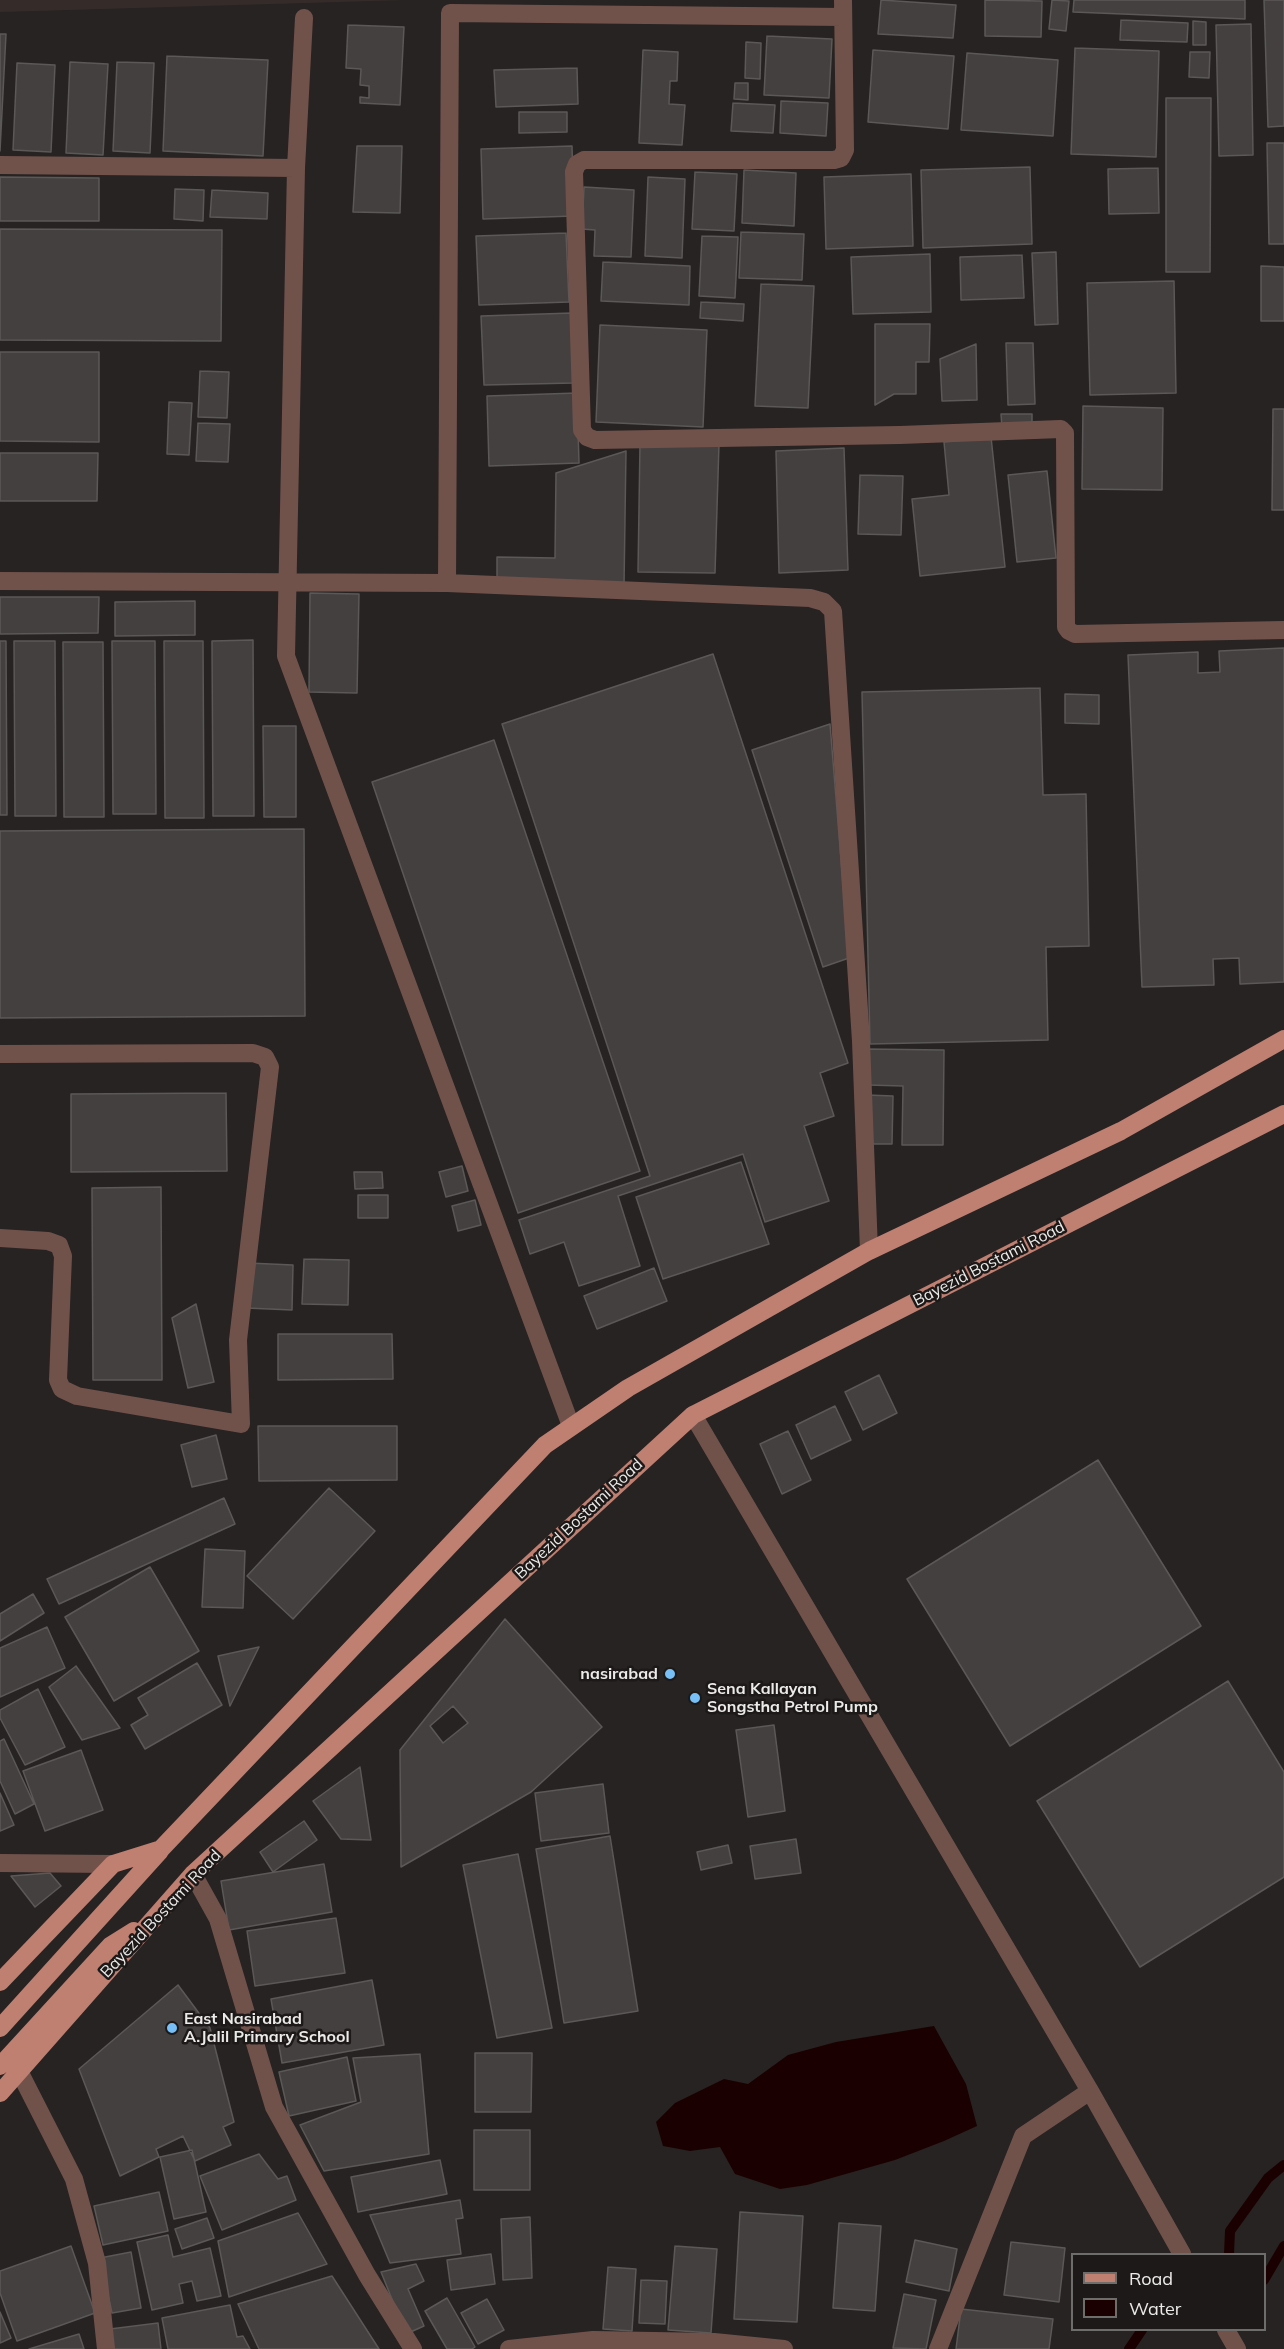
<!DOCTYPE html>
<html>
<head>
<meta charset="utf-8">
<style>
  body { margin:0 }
  #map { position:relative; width:1284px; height:2349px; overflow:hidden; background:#262322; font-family:Mulish,sans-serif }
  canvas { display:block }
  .legend { position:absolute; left:1071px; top:2253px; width:195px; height:78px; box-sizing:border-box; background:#1c1918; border:2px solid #6f6d6c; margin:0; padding:8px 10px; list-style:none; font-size:18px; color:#eceae9 }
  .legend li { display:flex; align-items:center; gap:12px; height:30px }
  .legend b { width:30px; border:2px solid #6f6d6c }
</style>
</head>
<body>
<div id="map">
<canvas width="1284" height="2349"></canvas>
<ul class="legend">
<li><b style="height:8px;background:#bf7f71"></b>Road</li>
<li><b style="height:16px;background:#1b0000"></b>Water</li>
</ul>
</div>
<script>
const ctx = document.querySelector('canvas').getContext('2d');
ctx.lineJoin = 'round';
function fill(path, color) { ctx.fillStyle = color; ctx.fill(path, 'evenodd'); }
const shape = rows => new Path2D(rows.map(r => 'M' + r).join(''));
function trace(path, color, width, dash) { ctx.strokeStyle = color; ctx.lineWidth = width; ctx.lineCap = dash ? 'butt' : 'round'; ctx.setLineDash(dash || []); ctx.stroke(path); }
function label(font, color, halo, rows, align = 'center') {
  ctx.font = font + ' Mulish,sans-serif'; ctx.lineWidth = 5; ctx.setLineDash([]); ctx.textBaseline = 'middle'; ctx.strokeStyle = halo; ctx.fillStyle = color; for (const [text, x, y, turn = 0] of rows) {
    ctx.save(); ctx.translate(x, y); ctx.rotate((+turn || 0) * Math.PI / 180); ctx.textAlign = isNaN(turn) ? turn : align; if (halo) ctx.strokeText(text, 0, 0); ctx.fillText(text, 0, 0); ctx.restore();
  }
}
const built = shape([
  [0,0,406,0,0,12]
]);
const water = shape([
  [934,2026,966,2084,977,2126,944,2141,895,2160,807,2185,780,2189,735,2174,720,2147,690,2151,663,2146,656,2122,675,2103,724,2079,748,2084,788,2055,836,2042]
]);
const stream = shape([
  [1229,2254,1230,2231,1268,2178,1284,2165],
  [1264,2280,1284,2246],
  [1129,2349,1142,2330]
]);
const building = shape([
  [881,0,956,5,953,38,878,34,881,0],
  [985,0,1042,1,1041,37,985,36,985,0],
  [1052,0,1069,1,1066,31,1049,29,1052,0],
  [1074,0,1245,0,1245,19,1073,12,1074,0],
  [1264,0,1284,0,1284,126,1268,127,1264,0],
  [1121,20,1188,23,1187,42,1120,40,1121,20],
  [1193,21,1206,22,1206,45,1193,45,1193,21],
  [1251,24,1253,155,1219,156,1216,25,1251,24],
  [348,25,404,27,400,105,360,103,360,97,369,98,369,86,360,85,361,69,346,68,348,25],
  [0,34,6,34,0,151,0,34],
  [767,36,832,39,829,98,764,95,767,36],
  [746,42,761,43,760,79,745,78,746,42],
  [1075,48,1159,51,1156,157,1071,154,1075,48],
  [643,50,678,52,677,81,670,81,669,104,685,105,682,145,639,143,643,50],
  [873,50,954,56,948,129,868,122,873,50],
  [1190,52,1210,52,1209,78,1189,77,1190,52],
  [967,53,1058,60,1053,136,961,130,967,53],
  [167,56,268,60,263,156,163,151,167,56],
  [70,62,108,64,103,155,66,153,70,62],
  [117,62,154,63,150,153,113,151,117,62],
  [17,63,55,65,51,152,13,150,17,63],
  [577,68,578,104,496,107,494,70,577,68],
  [735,83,748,83,748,100,734,99,735,83],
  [1166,98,1211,98,1210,272,1166,272,1166,98],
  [781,101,828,103,826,136,780,133,781,101],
  [733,103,775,105,773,133,731,131,733,103],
  [519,112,567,112,567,132,519,133,519,112],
  [1267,143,1284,143,1284,244,1269,244,1267,143],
  [357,146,402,146,400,213,353,212,357,146],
  [572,146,574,216,483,219,481,149,572,146],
  [1030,167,1032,244,923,248,921,170,1030,167],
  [1158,168,1159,213,1109,214,1108,169,1158,168],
  [744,170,796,173,794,226,742,223,744,170],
  [695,172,737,174,734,231,692,229,695,172],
  [911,174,913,246,826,249,824,177,911,174],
  [0,177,99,178,99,221,0,221,0,177],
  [648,177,685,179,682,258,645,256,648,177],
  [584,187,634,190,631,257,594,256,595,230,582,229,584,187],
  [175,189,204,190,203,221,174,219,175,189],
  [212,190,268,193,267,219,210,217,212,190],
  [0,229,222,230,221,341,0,340,0,229],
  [741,232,804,234,802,280,739,278,741,232],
  [566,233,569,302,479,305,476,236,566,233],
  [702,236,738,237,735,298,699,296,702,236],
  [1056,252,1058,324,1035,325,1032,253,1056,252],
  [930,254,931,312,853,314,851,257,930,254],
  [1022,255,1024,298,961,300,960,257,1022,255],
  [603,262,690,266,689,305,601,301,603,262],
  [1261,266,1284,267,1284,321,1261,321,1261,266],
  [1174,281,1176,393,1090,395,1087,283,1174,281],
  [761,284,814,286,808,408,755,406,761,284],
  [701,302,744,304,743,321,700,318,701,302],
  [572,313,574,383,484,385,481,316,572,313],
  [875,324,930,324,929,362,916,362,916,394,894,394,875,405,875,324],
  [600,325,707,330,703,427,596,422,600,325],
  [1006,343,1033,343,1035,404,1008,405,1006,343],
  [976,344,977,400,942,401,940,359,976,344],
  [0,352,99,352,99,442,0,441,0,352],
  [200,371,229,372,227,418,198,417,200,371],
  [577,393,579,463,489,466,487,396,577,393],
  [169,402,192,403,189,455,167,454,169,402],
  [1083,406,1163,408,1162,490,1082,489,1083,406],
  [1273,409,1284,409,1284,510,1272,510,1273,409],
  [1001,414,1032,414,1032,427,1002,428,1001,414],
  [198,423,230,424,228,462,196,461,198,423],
  [991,437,1005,567,920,576,912,499,949,495,944,442,991,437],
  [640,443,719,444,715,573,638,572,640,443],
  [844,448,848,570,779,573,776,451,844,448],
  [626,451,624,586,497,585,497,557,555,558,556,473,626,451],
  [0,453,98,453,97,501,0,501,0,453],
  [1047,471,1056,558,1017,562,1008,475,1047,471],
  [860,475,903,476,901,535,858,534,860,475],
  [310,593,359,594,357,693,309,692,310,593],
  [0,597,99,597,98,633,0,634,0,597],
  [195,601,195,635,115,636,115,602,195,601],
  [253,640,254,816,213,816,212,641,253,640],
  [0,641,6,641,7,815,0,815,0,641],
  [14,641,55,641,56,816,15,816,14,641],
  [112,641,155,641,156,814,113,814,112,641],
  [164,641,203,641,204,818,165,818,164,641],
  [63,642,103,642,104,817,64,817,63,642],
  [1284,648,1284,982,1240,984,1239,958,1213,959,1214,985,1142,987,1128,655,1198,652,1198,673,1220,672,1219,651,1284,648],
  [713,654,848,1063,820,1073,834,1116,804,1126,829,1201,765,1222,743,1154,618,1196,640,1266,579,1286,564,1242,530,1254,519,1220,650,1176,502,724,713,654],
  [1040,688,1043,795,1086,794,1089,946,1046,947,1048,1040,870,1044,862,692,1040,688],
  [1065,694,1099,695,1099,724,1065,723,1065,694],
  [830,724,849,958,823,967,752,750,830,724],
  [263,726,296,726,296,817,264,817,263,726],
  [494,740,640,1171,518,1213,372,782,494,740],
  [304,829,305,1016,0,1018,0,831,304,829],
  [867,1049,944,1050,943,1145,902,1145,903,1086,867,1085,867,1049],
  [226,1093,227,1171,71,1172,71,1094,226,1093],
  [867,1095,893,1096,892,1144,866,1144,867,1095],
  [741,1162,769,1244,663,1279,636,1197,741,1162],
  [462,1166,468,1191,446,1197,439,1172,462,1166],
  [354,1172,382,1172,383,1188,355,1189,354,1172],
  [161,1187,162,1380,93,1380,92,1188,161,1187],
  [358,1195,388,1195,388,1218,358,1218,358,1195],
  [475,1200,481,1225,458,1231,452,1206,475,1200],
  [304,1259,349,1260,348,1305,302,1304,304,1259],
  [248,1263,293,1265,292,1310,246,1308,248,1263],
  [654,1268,667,1301,597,1329,584,1296,654,1268],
  [196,1304,214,1382,188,1388,172,1318,196,1304],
  [278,1334,392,1334,393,1379,278,1380,278,1334],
  [879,1375,897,1413,863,1430,845,1392,879,1375],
  [835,1406,851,1440,811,1459,796,1425,835,1406],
  [258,1426,397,1426,397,1480,259,1481,258,1426],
  [788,1431,811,1480,782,1494,760,1444,788,1431],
  [216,1435,227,1479,192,1487,181,1445,216,1435],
  [1098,1460,1201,1626,1010,1746,907,1579,1098,1460],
  [329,1488,375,1531,293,1619,247,1576,329,1488],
  [224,1498,235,1524,59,1604,47,1579,224,1498],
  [205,1549,245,1551,243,1608,202,1607,205,1549],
  [150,1567,199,1651,114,1701,65,1617,150,1567],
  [33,1594,44,1613,0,1641,0,1614,33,1594],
  [505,1619,602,1727,531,1792,401,1867,400,1750,505,1619],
  [453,1706,468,1723,443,1743,430,1726,453,1706],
  [47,1627,65,1668,0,1697,0,1648,47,1627],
  [259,1647,230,1706,218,1656,259,1647],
  [197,1663,222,1705,145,1749,131,1725,148,1715,138,1698,197,1663],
  [76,1666,120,1728,82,1740,49,1687,76,1666],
  [1228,1681,1284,1772,1284,1877,1140,1967,1037,1801,1228,1681],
  [38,1689,65,1747,25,1765,0,1718,0,1710,38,1689],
  [774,1725,785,1811,748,1817,736,1730,774,1725],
  [4,1739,34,1804,15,1814,0,1781,0,1741,4,1739],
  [81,1750,103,1810,45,1831,23,1771,81,1750],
  [360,1767,371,1840,341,1839,313,1801,360,1767],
  [603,1784,609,1833,541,1841,535,1793,603,1784],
  [0,1793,14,1825,0,1831,0,1793],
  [304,1821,317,1840,273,1872,260,1852,304,1821],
  [610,1836,638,2011,564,2023,536,1849,610,1836],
  [796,1839,801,1873,755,1879,750,1846,796,1839],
  [728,1845,732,1863,701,1870,697,1852,728,1845],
  [518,1854,552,2028,497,2038,463,1865,518,1854],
  [324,1864,332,1912,229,1930,221,1881,324,1864],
  [50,1873,61,1886,35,1907,11,1876,50,1873],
  [336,1918,345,1973,255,1986,247,1931,336,1918],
  [372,1980,384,2045,282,2063,271,1999,372,1980],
  [178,1985,210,2028,234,2122,223,2127,231,2145,195,2161,183,2136,156,2149,159,2157,120,2176,79,2069,178,1985],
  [475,2053,532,2053,531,2112,475,2112,475,2053],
  [420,2054,429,2154,324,2171,300,2125,361,2102,353,2058,420,2054],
  [347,2057,356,2101,289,2116,279,2072,347,2057],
  [474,2130,530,2130,530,2190,474,2190,474,2130],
  [192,2150,206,2212,174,2219,160,2157,192,2150],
  [259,2154,278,2179,287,2176,296,2200,222,2230,200,2176,259,2154],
  [440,2160,447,2194,358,2212,351,2177,440,2160],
  [159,2192,168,2231,103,2245,94,2206,159,2192],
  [460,2200,463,2218,456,2219,461,2254,390,2263,370,2215,460,2200],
  [740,2212,803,2216,797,2322,734,2319,740,2212],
  [298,2213,327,2264,229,2297,218,2241,298,2213],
  [530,2217,532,2278,503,2280,501,2219,530,2217],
  [207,2218,214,2238,182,2249,175,2229,207,2218],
  [839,2223,881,2226,875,2311,833,2308,839,2223],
  [168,2235,173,2257,210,2248,221,2296,197,2301,192,2281,179,2284,183,2303,152,2310,137,2242,168,2235],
  [915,2240,957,2249,949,2291,906,2282,915,2240],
  [1011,2242,1065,2248,1059,2302,1004,2295,1011,2242],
  [71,2246,95,2313,17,2341,0,2293,0,2271,71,2246],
  [675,2246,717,2249,711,2333,668,2330,675,2246],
  [131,2252,141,2308,112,2313,100,2258,131,2252],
  [491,2254,495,2284,451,2290,447,2260,491,2254],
  [416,2264,424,2281,408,2289,424,2326,406,2334,381,2272,416,2264],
  [608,2267,636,2269,632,2331,603,2329,608,2267],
  [332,2276,379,2349,259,2349,238,2304,332,2276],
  [641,2280,667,2281,665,2324,639,2323,641,2280],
  [904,2294,936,2300,926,2349,893,2348,904,2294],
  [447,2298,475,2347,472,2349,447,2349,425,2311,447,2298],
  [487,2299,504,2330,478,2344,461,2313,487,2299],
  [230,2305,237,2337,243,2336,250,2349,168,2349,162,2318,230,2305],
  [961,2309,1053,2319,1049,2349,956,2349,961,2309],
  [0,2312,11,2338,0,2343,0,2312],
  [158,2323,161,2349,113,2349,110,2329,158,2323],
  [79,2334,84,2349,29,2349,79,2334]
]);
const street = shape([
  [843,0,845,150,841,158,834,160,584,160,577,164,574,172,582,430,587,437,595,440,900,435,1061,429,1065,433,1066,627,1069,631,1075,634,1284,630],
  [304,18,296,168,286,656,571,1426],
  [0,165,296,168],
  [0,581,447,583,810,598,824,602,833,611,861,1041,869,1251],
  [447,583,450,13,843,17],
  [0,1054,253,1053,265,1057,270,1067,238,1340,241,1424,77,1396,62,1389,58,1380,63,1256,59,1245,48,1241,0,1238],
  [693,1415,1090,2091,1182,2254],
  [0,1863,113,1864],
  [193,1874,218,1919,274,2107,367,2275,413,2349],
  [20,2073,74,2179,97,2263,106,2349],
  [1226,2330,1237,2349],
  [509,2349,593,2340,714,2342,784,2349],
  [938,2349,1023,2136,1090,2091]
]);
const primary = shape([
  [0,1982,113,1864,161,1849,545,1445,628,1388,869,1251,1121,1131,1284,1039],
  [0,2028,160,1851],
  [0,2066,110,1946,134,1931],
  [0,2093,193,1874,693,1415,1284,1114]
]);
const markers = [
  [670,1674,6,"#77bff7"],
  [695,1698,6,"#77bff7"],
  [172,2028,6,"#77bff7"]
];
const streetNames = [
  ["Bayezid Bostami Road",989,1264,-27],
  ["Bayezid Bostami Road",579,1519,-43],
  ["Bayezid Bostami Road",161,1914,-47]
];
const poiNames = [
  ["nasirabad",658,1674,"right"],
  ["Sena Kallayan",707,1689],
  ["Songstha Petrol Pump",707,1707],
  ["East Nasirabad",184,2019],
  ["A.Jalil Primary School",184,2037]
];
fill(built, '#352c2a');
fill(water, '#1b0000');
trace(stream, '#1b0000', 10);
fill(building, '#444040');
trace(building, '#5c5858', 1.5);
trace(street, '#71524b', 18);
trace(primary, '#bf7f71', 18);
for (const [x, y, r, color] of markers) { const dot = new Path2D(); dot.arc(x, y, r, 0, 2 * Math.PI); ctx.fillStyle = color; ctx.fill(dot); trace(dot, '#1c1918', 2); }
label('16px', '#eceae9', '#1c1918', streetNames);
label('bold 16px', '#eceae9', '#1c1918', poiNames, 'left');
</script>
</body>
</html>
